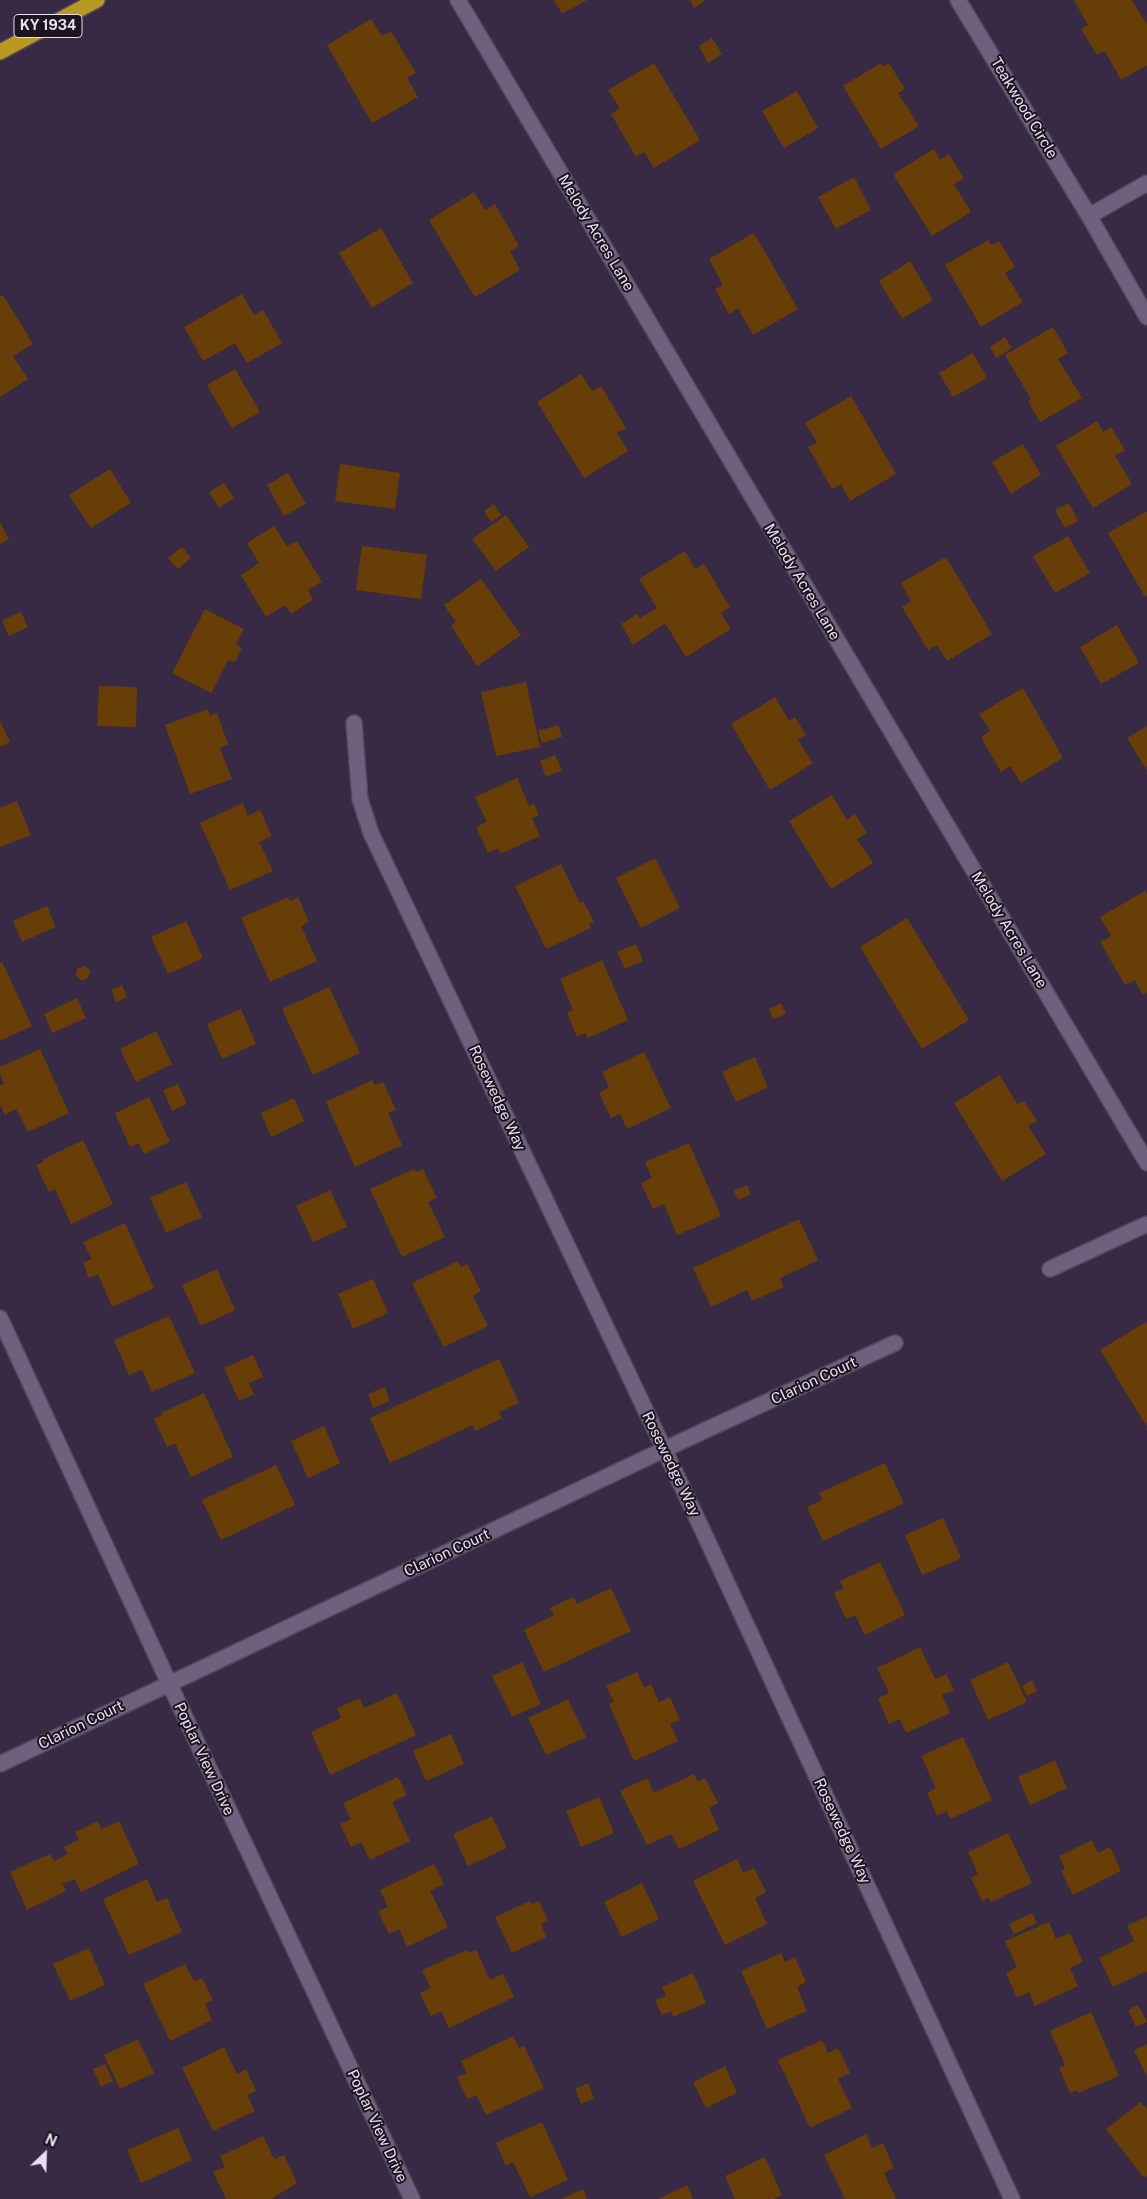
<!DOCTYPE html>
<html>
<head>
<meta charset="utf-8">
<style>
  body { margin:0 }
  #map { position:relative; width:1147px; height:2199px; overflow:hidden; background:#382944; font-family:"Public Sans",sans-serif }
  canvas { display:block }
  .north { position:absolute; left:20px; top:2129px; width:50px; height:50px; -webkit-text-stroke:4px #1c1521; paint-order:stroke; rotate:24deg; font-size:14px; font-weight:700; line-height:20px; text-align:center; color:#e8dff0 }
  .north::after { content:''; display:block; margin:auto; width:18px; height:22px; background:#e8dff0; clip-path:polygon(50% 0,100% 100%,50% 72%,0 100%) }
</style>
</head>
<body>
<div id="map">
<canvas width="1147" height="2199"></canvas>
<div class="north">N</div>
</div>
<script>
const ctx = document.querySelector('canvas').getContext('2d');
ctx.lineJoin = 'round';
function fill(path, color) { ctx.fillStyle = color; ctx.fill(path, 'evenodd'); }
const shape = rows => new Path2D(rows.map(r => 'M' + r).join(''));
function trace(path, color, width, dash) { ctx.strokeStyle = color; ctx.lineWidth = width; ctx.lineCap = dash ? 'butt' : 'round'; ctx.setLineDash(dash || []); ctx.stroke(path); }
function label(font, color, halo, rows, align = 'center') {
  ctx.font = font + ' "Public Sans",sans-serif'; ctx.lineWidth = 4; ctx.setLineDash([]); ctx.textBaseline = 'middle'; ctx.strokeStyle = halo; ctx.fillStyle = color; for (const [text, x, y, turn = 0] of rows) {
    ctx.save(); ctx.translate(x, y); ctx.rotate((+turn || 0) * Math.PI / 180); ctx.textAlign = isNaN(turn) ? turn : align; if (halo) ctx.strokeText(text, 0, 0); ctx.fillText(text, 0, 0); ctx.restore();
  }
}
const building = shape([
  [554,0,587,0,562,14],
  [690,0,706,0,694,8],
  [1074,0,1132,0,1147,25,1147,65,1121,80,1105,51,1097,55,1081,29,1088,25],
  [371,19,382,36,391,31,416,73,407,78,418,97,372,123,327,45],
  [712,38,722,54,708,63,699,46],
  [654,63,700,140,654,168,644,152,636,157,611,114,620,108,608,90],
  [881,63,883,67,889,63,905,89,898,93,919,126,881,149,843,86],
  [797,91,818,128,784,148,762,111],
  [934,149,940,160,949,154,964,178,954,184,971,212,932,236,893,174],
  [854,177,871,210,836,229,818,197],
  [474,192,485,210,495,204,519,246,510,251,520,270,475,297,429,220],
  [381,228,413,283,372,308,339,253],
  [754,233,798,309,753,335,738,308,729,314,715,289,723,285,709,259],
  [988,240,991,245,999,241,1015,267,1005,273,1023,302,981,327,945,265],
  [910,261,933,300,902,319,879,281],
  [242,294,254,315,263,310,282,343,247,363,235,343,203,361,184,327],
  [3,295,33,344,13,356,28,379,0,397,0,296],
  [1053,327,1068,353,1058,359,1082,398,1040,422,1028,401,1031,399,1005,355],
  [1005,337,1012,348,996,358,990,347],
  [973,353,987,378,953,397,939,373],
  [235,369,260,412,232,428,207,385],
  [581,374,592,391,601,386,626,428,617,433,628,451,584,478,537,402],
  [851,396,896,474,850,501,841,484,832,489,808,447,817,443,805,423],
  [1097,421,1103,432,1111,427,1125,450,1115,456,1132,484,1093,508,1056,446],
  [1023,444,1041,475,1011,494,992,462],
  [340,464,400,473,395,509,335,501],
  [110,469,131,503,91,528,69,495],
  [288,473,306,504,284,516,267,485],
  [224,483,234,498,219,508,209,492],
  [1069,503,1078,521,1065,528,1055,510],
  [494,504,501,515,491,522,484,511],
  [1147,511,1147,596,1145,597,1108,533],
  [506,515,529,547,496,571,472,539],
  [0,522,9,539,0,544],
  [274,526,287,546,297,541,322,582,308,590,313,600,291,614,285,605,266,617,241,575,259,563,247,543],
  [1068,536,1090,573,1055,593,1033,556],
  [362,546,427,555,421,599,356,590],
  [182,547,191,558,178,569,168,558],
  [685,551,695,569,704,564,730,607,721,613,731,629,686,657,665,623,633,645,621,624,637,614,640,618,657,608,639,579],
  [946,557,992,634,947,661,937,645,928,650,902,607,911,601,901,583],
  [481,579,521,635,477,666,451,626,456,622,444,605],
  [205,609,244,629,236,644,242,648,235,662,228,660,211,693,172,673],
  [21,612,28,627,9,636,2,620],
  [1117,625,1139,663,1101,684,1080,647],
  [526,682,540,747,496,756,481,692],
  [99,686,137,687,136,727,97,726],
  [1023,688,1063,758,1021,783,1010,766,1001,772,981,737,990,731,979,714],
  [775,697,789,721,795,717,806,735,798,740,813,763,770,790,731,724],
  [208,709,210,716,217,713,228,744,220,748,232,779,190,794,165,725],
  [0,721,10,742,0,747],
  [558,725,562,737,542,743,538,731],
  [1147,726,1147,771,1127,738],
  [555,755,562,770,546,777,540,761],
  [517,778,529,806,534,804,539,815,532,818,540,836,500,854,498,848,488,853,476,827,487,822,475,797],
  [832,795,847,820,855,814,867,833,857,839,873,863,831,889,789,821],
  [17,801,31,835,0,847,0,808],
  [243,803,248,816,260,810,272,836,259,842,273,871,230,890,200,823],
  [655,858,680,908,641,928,616,878],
  [561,864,580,903,583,901,594,922,589,924,591,928,546,949,515,886],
  [1145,891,1147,894,1147,992,1143,995,1135,980,1125,985,1100,942,1111,936,1100,917],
  [288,897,290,901,298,897,309,922,301,926,317,961,270,982,241,918],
  [47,906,56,927,22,942,13,921],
  [907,918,969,1020,922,1049,860,947],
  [186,921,203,958,168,974,151,937],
  [636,944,643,961,625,969,617,952],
  [602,960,628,1020,588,1038,585,1033,577,1037,567,1013,573,1010,560,979],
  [2,962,32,1026,0,1041,0,963],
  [84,966,90,970,89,977,82,981,76,976,77,969],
  [122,985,127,997,116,1002,111,990],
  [329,987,360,1053,313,1075,282,1009],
  [77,998,86,1018,52,1033,44,1014],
  [781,1003,786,1014,773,1019,769,1009],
  [241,1009,256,1044,222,1059,207,1024],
  [156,1031,172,1064,136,1082,120,1049],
  [40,1049,69,1113,28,1132,16,1109,5,1115,0,1105,0,1085,4,1084,0,1074,0,1067],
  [644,1052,671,1108,627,1129,620,1114,611,1118,599,1093,609,1087,602,1072],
  [755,1057,768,1087,736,1102,722,1072],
  [1000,1075,1017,1104,1024,1101,1037,1121,1028,1126,1046,1154,1002,1181,954,1103],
  [372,1080,375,1085,383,1082,396,1110,388,1113,402,1145,355,1167,326,1102],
  [178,1084,187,1104,172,1111,163,1090],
  [149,1097,170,1142,144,1154,139,1143,130,1147,115,1113],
  [294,1098,304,1121,271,1137,261,1113],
  [83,1140,113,1204,71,1224,55,1189,49,1192,36,1165,44,1162,42,1160],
  [689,1143,721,1216,677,1235,664,1204,653,1209,641,1183,652,1178,645,1162],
  [414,1169,416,1172,423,1169,437,1198,428,1202,445,1237,402,1257,370,1189],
  [186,1182,202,1217,166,1233,150,1198],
  [747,1185,751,1194,738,1200,734,1191],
  [330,1190,347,1227,313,1242,296,1206],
  [799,1219,818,1260,780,1278,784,1287,752,1301,747,1290,711,1307,693,1268],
  [125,1223,154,1288,112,1307,98,1274,89,1278,83,1263,92,1259,83,1242],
  [458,1261,461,1267,467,1264,481,1291,473,1296,488,1326,444,1347,412,1283],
  [217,1269,235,1310,201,1326,182,1285],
  [373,1279,388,1313,353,1329,338,1294],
  [169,1316,195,1373,152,1392,142,1370,129,1375,114,1340],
  [1146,1322,1147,1324,1147,1427,1100,1350],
  [253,1355,263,1377,249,1383,254,1394,239,1401,224,1368],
  [499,1359,519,1403,499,1412,502,1418,475,1431,473,1425,390,1463,370,1418],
  [385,1387,390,1401,373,1408,368,1394],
  [204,1393,233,1457,191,1477,175,1443,167,1447,154,1419,162,1415,161,1413],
  [324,1426,340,1463,308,1478,291,1441],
  [885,1463,904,1503,823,1541,807,1507,822,1500,819,1493],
  [276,1465,295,1505,221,1540,202,1500],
  [943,1518,961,1558,922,1575,905,1535],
  [880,1562,905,1615,865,1635,855,1615,846,1619,834,1593,843,1589,840,1581],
  [611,1588,631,1631,544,1672,524,1630,554,1615,550,1608,573,1597,577,1604],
  [920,1647,935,1679,946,1674,954,1690,942,1695,950,1713,906,1733,900,1719,889,1724,878,1698,889,1693,877,1668],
  [522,1662,541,1704,512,1717,492,1676],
  [1008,1662,1027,1702,988,1720,970,1680],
  [637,1672,644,1687,651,1684,659,1702,670,1697,680,1720,670,1724,678,1741,634,1761,609,1704,614,1702,606,1686],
  [1032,1680,1037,1691,1027,1696,1022,1686],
  [397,1693,416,1735,330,1775,311,1732,341,1718,337,1708,360,1698,364,1708],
  [568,1699,586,1737,546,1755,528,1718],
  [451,1734,464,1764,426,1781,413,1751],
  [963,1737,992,1800,950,1819,947,1811,937,1816,927,1793,936,1788,921,1756],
  [1055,1760,1067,1788,1030,1805,1018,1777],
  [694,1774,698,1782,705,1778,718,1803,709,1808,719,1830,679,1849,671,1834,647,1845,620,1791,647,1778,654,1793],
  [398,1777,407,1795,392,1802,410,1841,370,1860,361,1842,351,1847,340,1824,351,1819,343,1803],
  [599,1797,614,1833,581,1847,566,1811],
  [492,1816,507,1848,468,1866,453,1834],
  [98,1821,101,1829,119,1821,139,1864,81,1892,75,1879,62,1884,66,1891,27,1910,10,1872,50,1854,54,1861,68,1854,64,1847,79,1840,75,1832],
  [1008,1833,1032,1883,991,1902,989,1898,982,1901,971,1878,978,1874,968,1852],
  [1092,1840,1098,1853,1110,1847,1121,1871,1073,1895,1061,1871,1065,1869,1059,1856],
  [737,1859,743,1873,754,1868,766,1892,755,1898,767,1924,725,1945,693,1881],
  [434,1864,444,1884,430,1891,448,1927,407,1947,399,1929,389,1934,378,1911,388,1907,380,1890],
  [147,1879,157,1902,167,1898,182,1932,129,1955,103,1899],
  [642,1883,659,1919,622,1937,604,1902],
  [530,1901,532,1904,539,1901,548,1921,541,1924,546,1937,512,1953,495,1917],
  [1032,1913,1037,1923,1014,1934,1009,1924],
  [1147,1916,1147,1971,1113,1987,1099,1958,1134,1941,1127,1926],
  [1049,1922,1056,1939,1070,1933,1083,1962,1070,1968,1078,1986,1035,2006,1029,1992,1017,1998,1006,1973,1017,1967,1005,1941],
  [89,1948,105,1985,70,2001,53,1964],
  [466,1950,468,1953,476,1950,490,1980,503,1974,514,1997,449,2028,441,2011,431,2016,420,1993,431,1988,422,1970],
  [781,1953,785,1962,795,1957,806,1982,797,1987,807,2011,767,2029,741,1971],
  [185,1964,194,1981,202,1978,213,2000,205,2004,212,2020,170,2041,143,1984],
  [693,1973,706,2003,673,2017,671,2011,662,2015,655,2000,666,1996,662,1987],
  [1138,2005,1147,2022,1136,2027,1128,2010],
  [1091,2012,1119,2076,1078,2093,1077,2090,1070,2093,1059,2068,1065,2065,1050,2031],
  [513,2036,519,2048,524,2046,544,2088,486,2115,476,2095,467,2099,457,2077,467,2073,461,2061],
  [138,2039,154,2073,120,2089,104,2055],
  [822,2040,828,2053,838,2048,850,2073,838,2079,852,2108,810,2128,778,2060],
  [1147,2044,1147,2077,1134,2050],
  [224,2047,237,2074,246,2069,256,2091,247,2095,255,2111,213,2131,182,2068],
  [105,2064,113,2081,101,2087,93,2069],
  [725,2066,737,2093,706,2108,693,2082],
  [588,2083,594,2098,581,2104,575,2089],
  [1141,2102,1147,2110,1147,2175,1144,2178,1106,2129],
  [542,2122,568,2180,530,2197,513,2162,506,2166,496,2143],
  [178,2128,192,2160,141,2183,127,2150],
  [866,2134,872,2148,883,2143,894,2168,884,2173,896,2198,894,2199,845,2199,824,2155],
  [263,2136,274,2159,284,2155,297,2183,271,2199,226,2199,213,2172,225,2167,220,2156],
  [765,2157,782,2195,773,2199,735,2199,725,2176],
  [687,2185,693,2199,658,2199],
  [583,2189,587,2199,561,2199]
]);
const street = shape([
  [458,0,1147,1163],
  [958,0,1089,216],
  [1147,183,1089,216,1147,317],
  [354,723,360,799,371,833,703,1531,1012,2199],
  [1050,1269,1147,1224],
  [0,1318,169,1683,412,2199],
  [0,1764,695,1435,895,1343]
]);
const highway = shape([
  [0,52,97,0]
]);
const shields = [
  [48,26,68]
];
const shieldNames = [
  ["KY 1934",48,26]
];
const streetNames = [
  ["Teakwood Circle",1024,108,59],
  ["Melody Acres Lane",596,233,59],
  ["Melody Acres Lane",802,582,59],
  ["Melody Acres Lane",1009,930,59],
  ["Rosewedge Way",497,1098,65],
  ["Clarion Court",814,1381,-25],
  ["Rosewedge Way",671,1464,64],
  ["Clarion Court",447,1553,-25],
  ["Clarion Court",81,1725,-26],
  ["Poplar View Drive",204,1759,65],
  ["Rosewedge Way",842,1831,65],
  ["Poplar View Drive",377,2126,65]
];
fill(building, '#673f06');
trace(street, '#53475d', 18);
trace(highway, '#53475d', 18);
trace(street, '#70607e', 15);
trace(highway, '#b89a22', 15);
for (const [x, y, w] of shields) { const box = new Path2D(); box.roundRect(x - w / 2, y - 11.5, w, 23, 4); ctx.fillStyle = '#1c1521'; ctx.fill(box); trace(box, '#e8dff0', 1); }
label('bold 14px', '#e8dff0', null, shieldNames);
label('15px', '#e8dff0', '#1c1521', streetNames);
</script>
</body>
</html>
